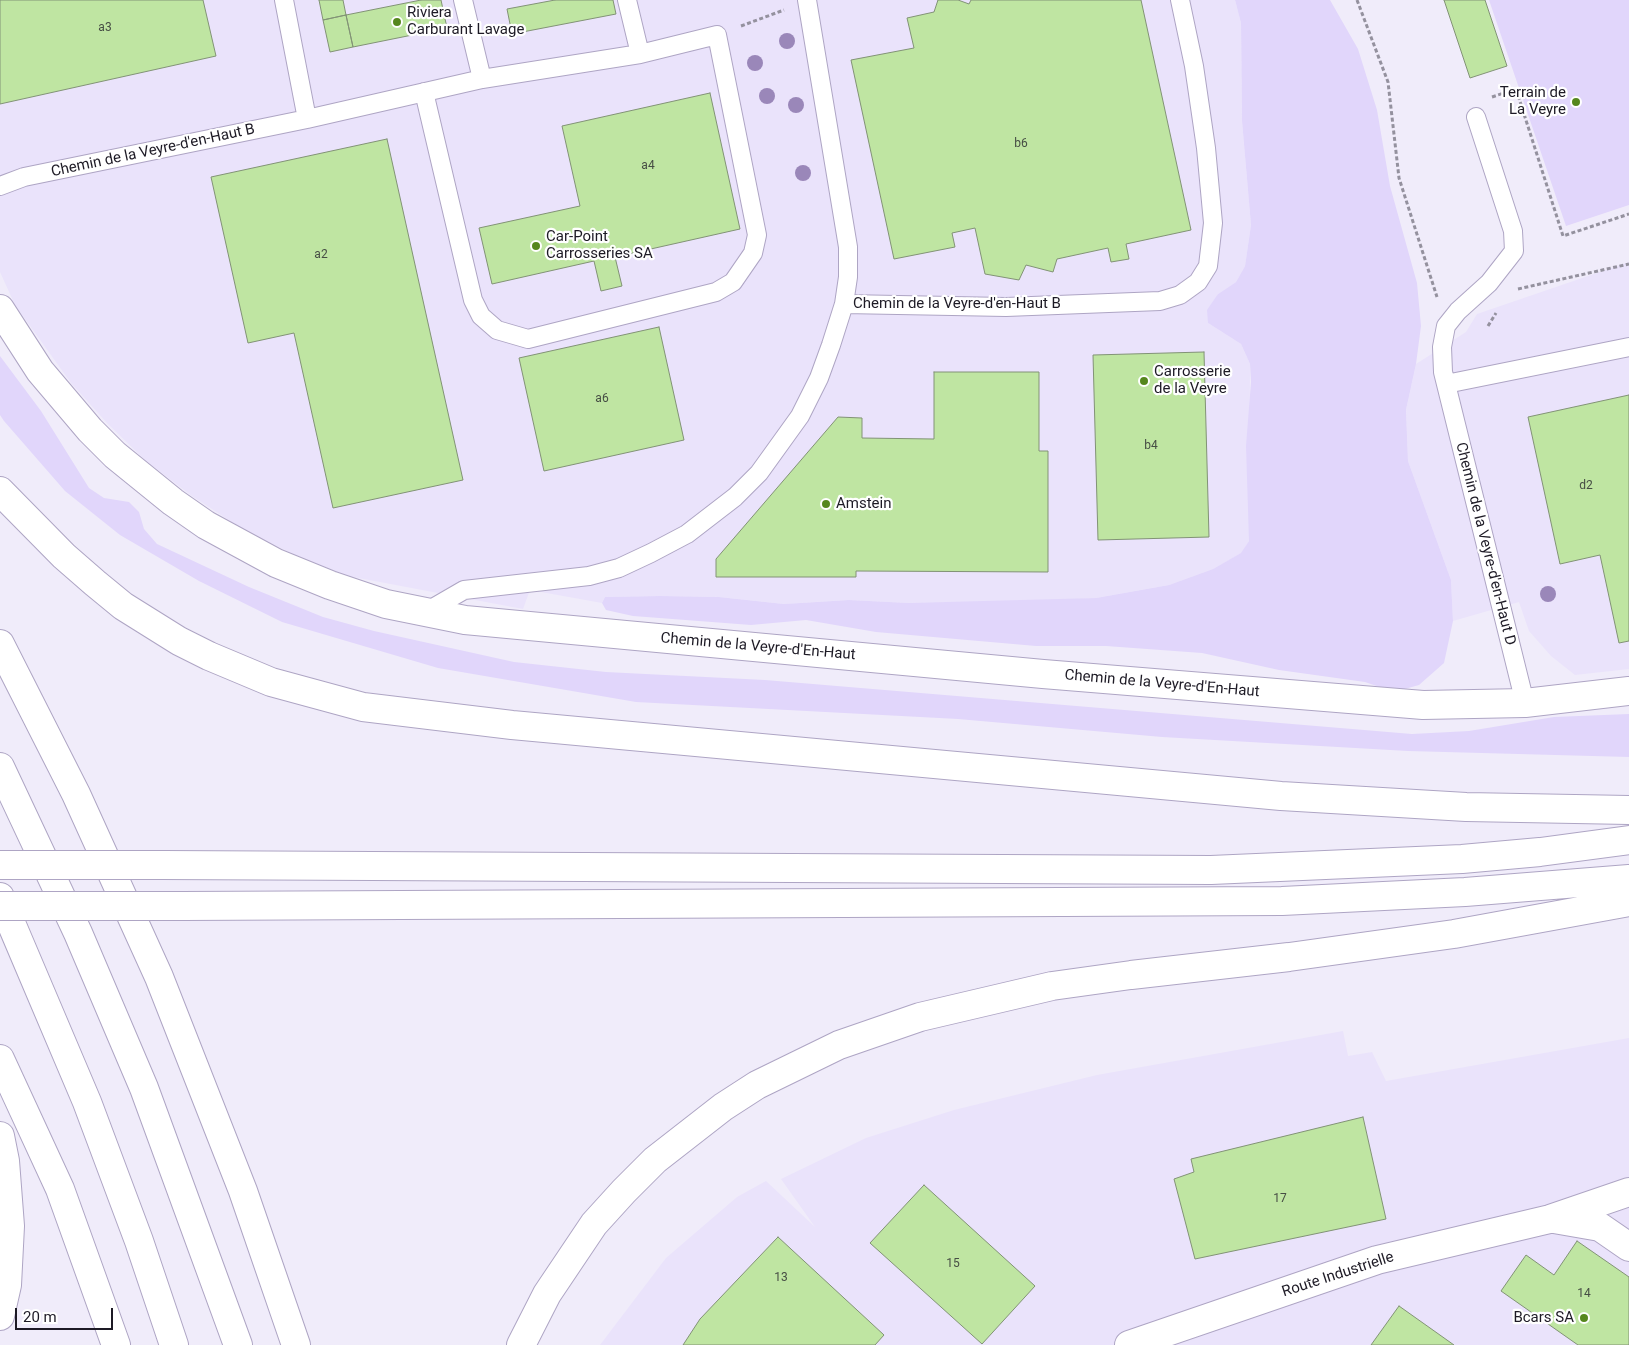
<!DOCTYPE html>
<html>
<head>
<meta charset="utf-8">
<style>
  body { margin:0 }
  #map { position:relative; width:1629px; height:1345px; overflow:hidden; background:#f0ecfa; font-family:Roboto,sans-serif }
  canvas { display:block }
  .scale { position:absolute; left:15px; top:1308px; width:98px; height:22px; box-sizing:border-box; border:2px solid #1d1a25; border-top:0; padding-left:6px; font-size:15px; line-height:18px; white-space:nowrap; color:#1d1a25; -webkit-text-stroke:4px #fff; paint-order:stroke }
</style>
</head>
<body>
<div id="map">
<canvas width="1629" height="1345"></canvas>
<div class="scale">20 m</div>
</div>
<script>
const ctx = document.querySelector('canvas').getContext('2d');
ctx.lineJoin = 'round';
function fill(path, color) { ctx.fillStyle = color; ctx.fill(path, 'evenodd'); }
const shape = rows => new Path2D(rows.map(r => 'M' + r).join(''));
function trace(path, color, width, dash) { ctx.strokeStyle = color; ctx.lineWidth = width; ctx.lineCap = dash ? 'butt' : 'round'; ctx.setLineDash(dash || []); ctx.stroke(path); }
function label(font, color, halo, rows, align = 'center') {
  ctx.font = font + ' Roboto,sans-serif'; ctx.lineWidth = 4.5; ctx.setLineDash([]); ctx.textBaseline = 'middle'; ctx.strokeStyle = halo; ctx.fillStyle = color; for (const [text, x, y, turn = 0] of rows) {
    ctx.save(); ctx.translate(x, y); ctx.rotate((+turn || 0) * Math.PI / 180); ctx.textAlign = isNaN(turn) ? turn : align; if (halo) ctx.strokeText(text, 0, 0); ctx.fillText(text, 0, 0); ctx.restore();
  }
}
const built = shape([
  [0,0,1235,0,1241,23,1242,121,1251,225,1245,266,1236,282,1218,294,1208,323,1241,344,1250,364,1249,541,1242,553,1213,569,1169,585,1096,598,1022,602,909,603,849,600,784,604,719,597,660,596,605,597,602,603,530,590,523,609,348,576,297,556,244,530,192,496,146,461,107,423,71,383,15,305,0,272],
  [1629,262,1629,669,1575,675,1551,656,1529,631,1519,602,1453,621,1451,580,1408,461,1406,410,1416,364,1466,332,1477,314],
  [1343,1031,1348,1056,1372,1052,1386,1081,1629,1038,1629,1345,600,1345,666,1258,737,1197,766,1181,815,1227,781,1179,866,1138,954,1110,1097,1075]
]);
const green = shape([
  [1235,0,1330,0,1358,49,1377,110,1390,186,1417,283,1421,326,1416,364,1406,410,1408,461,1451,580,1453,621,1444,663,1419,685,1394,692,1365,682,1279,670,1202,653,1106,646,1036,646,876,632,806,620,751,625,633,616,606,610,602,603,605,597,660,596,719,597,784,604,849,600,909,603,1096,598,1169,585,1213,569,1241,553,1249,541,1246,446,1251,382,1250,364,1241,344,1208,323,1207,310,1218,294,1236,282,1245,266,1251,225,1242,121,1241,23],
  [1489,0,1629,0,1629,205,1566,226],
  [0,356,41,411,89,488,104,498,129,502,139,512,144,529,157,544,249,587,323,617,374,631,514,662,606,672,765,680,1412,734,1469,731,1554,717,1629,714,1629,757,1408,751,1162,737,958,719,636,702,438,668,282,622,199,581,120,535,65,491,4,421,0,415]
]);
const building = shape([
  [0,0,203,0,216,56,0,104,0,0],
  [319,0,343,0,346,15,323,20,319,0],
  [421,0,441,0,447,28,353,47,346,15,421,0],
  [555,0,613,0,616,14,512,34,507,9,555,0],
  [938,0,958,0,969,4,971,0,1141,0,1191,230,1126,244,1129,259,1111,262,1108,248,1057,259,1053,272,1026,265,1019,280,985,274,975,228,952,233,955,247,894,259,851,60,914,48,907,18,934,12,938,0],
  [1444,0,1485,0,1507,66,1470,78,1444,0],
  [346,15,353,47,330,52,323,20,346,15],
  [710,93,740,229,615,257,622,286,601,291,594,261,492,284,479,228,580,206,562,126,710,93],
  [387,139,463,480,333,508,294,333,248,343,211,177,387,139],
  [659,327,684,440,544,471,519,358,659,327],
  [1204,352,1209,537,1098,540,1093,355,1204,352],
  [934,372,1039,372,1039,451,1048,451,1048,572,856,571,856,577,716,577,716,559,838,417,862,418,862,438,934,439,934,372],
  [1629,395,1629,641,1619,643,1600,555,1560,564,1528,417,1629,395],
  [1363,1117,1386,1219,1195,1259,1174,1179,1194,1172,1191,1159,1363,1117],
  [924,1185,1035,1286,982,1344,870,1243,924,1185],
  [778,1237,884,1335,875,1345,683,1345,700,1319,778,1237],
  [1577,1241,1629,1277,1629,1345,1578,1345,1501,1291,1526,1255,1554,1275,1577,1241],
  [1399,1306,1454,1345,1371,1345,1399,1306]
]);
const path = shape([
  [1357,0,1388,82,1399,178,1437,297],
  [741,26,784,10],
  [1492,97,1516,89,1563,236,1629,214],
  [1518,289,1629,264],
  [1488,326,1496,313]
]);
const service = shape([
  [284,0,307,119],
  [463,0,482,79],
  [627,0,640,54],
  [1476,117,1513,231,1514,251,1489,283,1458,311,1446,326,1442,347,1443,372,1525,703],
  [0,186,24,177,307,119,482,79,640,54,717,35,757,235,753,253,733,282,716,292,528,339,497,330,481,316,473,300,424,92],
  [844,304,1006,307,1160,301,1180,295,1198,282,1208,266,1213,223,1206,148,1194,66,1180,0],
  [1446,384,1629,347],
  [426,612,464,590,589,576,619,568,651,553,687,534,735,497,759,473,800,416,819,378,831,345,844,304,848,277,848,247,807,0]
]);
const minor = shape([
  [0,309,40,371,90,430,115,455,173,502,206,525,276,563,330,585,386,604,465,620,1043,674,1423,705,1525,703,1629,691],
  [1554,1219,1600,1227,1629,1247],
  [1129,1345,1377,1260,1550,1219,1629,1192]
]);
const motorway = shape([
  [0,491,64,556,95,583,123,606,179,641,209,656,271,682,363,707,512,725,1281,796,1466,807,1629,810],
  [0,644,76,794,159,977,243,1191,296,1345],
  [0,767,78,933,144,1088,238,1345],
  [163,865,1211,870,1462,859,1540,852,1629,840],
  [0,897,87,1102,139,1241,174,1345],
  [182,906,1282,901,1465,892,1629,879],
  [0,1059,60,1189,116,1345],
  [0,1136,5,1161,10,1226,7,1285,0,1316],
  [521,1345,547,1294,594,1224,624,1191,655,1160,723,1107,757,1085,839,1045,920,1017,1052,986,1131,975,1289,957,1454,934,1629,902]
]);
const motorwayBridge = shape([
  [0,865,163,865],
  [0,906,182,906]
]);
const trees = [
  [787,41],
  [755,63],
  [767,96],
  [796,105],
  [803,173],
  [1548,594]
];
const markers = [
  [397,22,5,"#55871d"],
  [1576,102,5,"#55871d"],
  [536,246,5,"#55871d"],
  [1144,381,5,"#55871d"],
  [826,504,5,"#55871d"],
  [1584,1318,5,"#55871d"]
];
const numberNames = [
  ["a3",105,28],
  ["b6",1021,144],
  ["a4",648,166],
  ["a2",321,255],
  ["a6",602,399],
  ["b4",1151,446],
  ["d2",1586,486],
  ["17",1280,1199],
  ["15",953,1264],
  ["13",781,1278],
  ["14",1584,1294]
];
const poiNames = [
  ["Riviera",407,13],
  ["Carburant Lavage",407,30],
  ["Terrain de",1566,93,"right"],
  ["La Veyre",1566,110,"right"],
  ["Car-Point",546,237],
  ["Carrosseries SA",546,254],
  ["Carrosserie",1154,372],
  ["de la Veyre",1154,389],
  ["Amstein",836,504],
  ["Bcars SA",1574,1318,"right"]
];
const streetNames = [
  ["Chemin de la Veyre-d'en-Haut B",153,151,-12],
  ["Chemin de la Veyre-d'en-Haut B",957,304],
  ["Chemin de la Veyre-d'en-Haut D",1485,544,76],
  ["Chemin de la Veyre-d'En-Haut",758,647,5],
  ["Chemin de la Veyre-d'En-Haut",1162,684,5],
  ["Route Industrielle",1338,1275,-18]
];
fill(built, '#eae3fb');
fill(green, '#e1d6fb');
fill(building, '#bfe5a2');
trace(building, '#829376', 1);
trace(service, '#aea5c4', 20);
trace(minor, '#aea5c4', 30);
trace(motorway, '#aea5c4', 30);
trace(path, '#94919e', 3, [4, 2.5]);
trace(service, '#fff', 18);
trace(minor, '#fff', 28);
trace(motorway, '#fff', 28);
trace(motorwayBridge, '#aea5c4', 30, []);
trace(motorwayBridge, '#fff', 28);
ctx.fillStyle = '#9a87b9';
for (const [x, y] of trees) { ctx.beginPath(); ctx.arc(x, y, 8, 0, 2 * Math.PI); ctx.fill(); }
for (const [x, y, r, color] of markers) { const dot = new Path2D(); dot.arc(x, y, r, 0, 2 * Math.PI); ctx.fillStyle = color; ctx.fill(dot); trace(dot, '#fff', 2); }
label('12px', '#464d44', null, numberNames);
label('15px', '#1d1a25', '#fff', poiNames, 'left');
label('15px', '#1d1a25', '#fff', streetNames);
</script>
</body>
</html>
